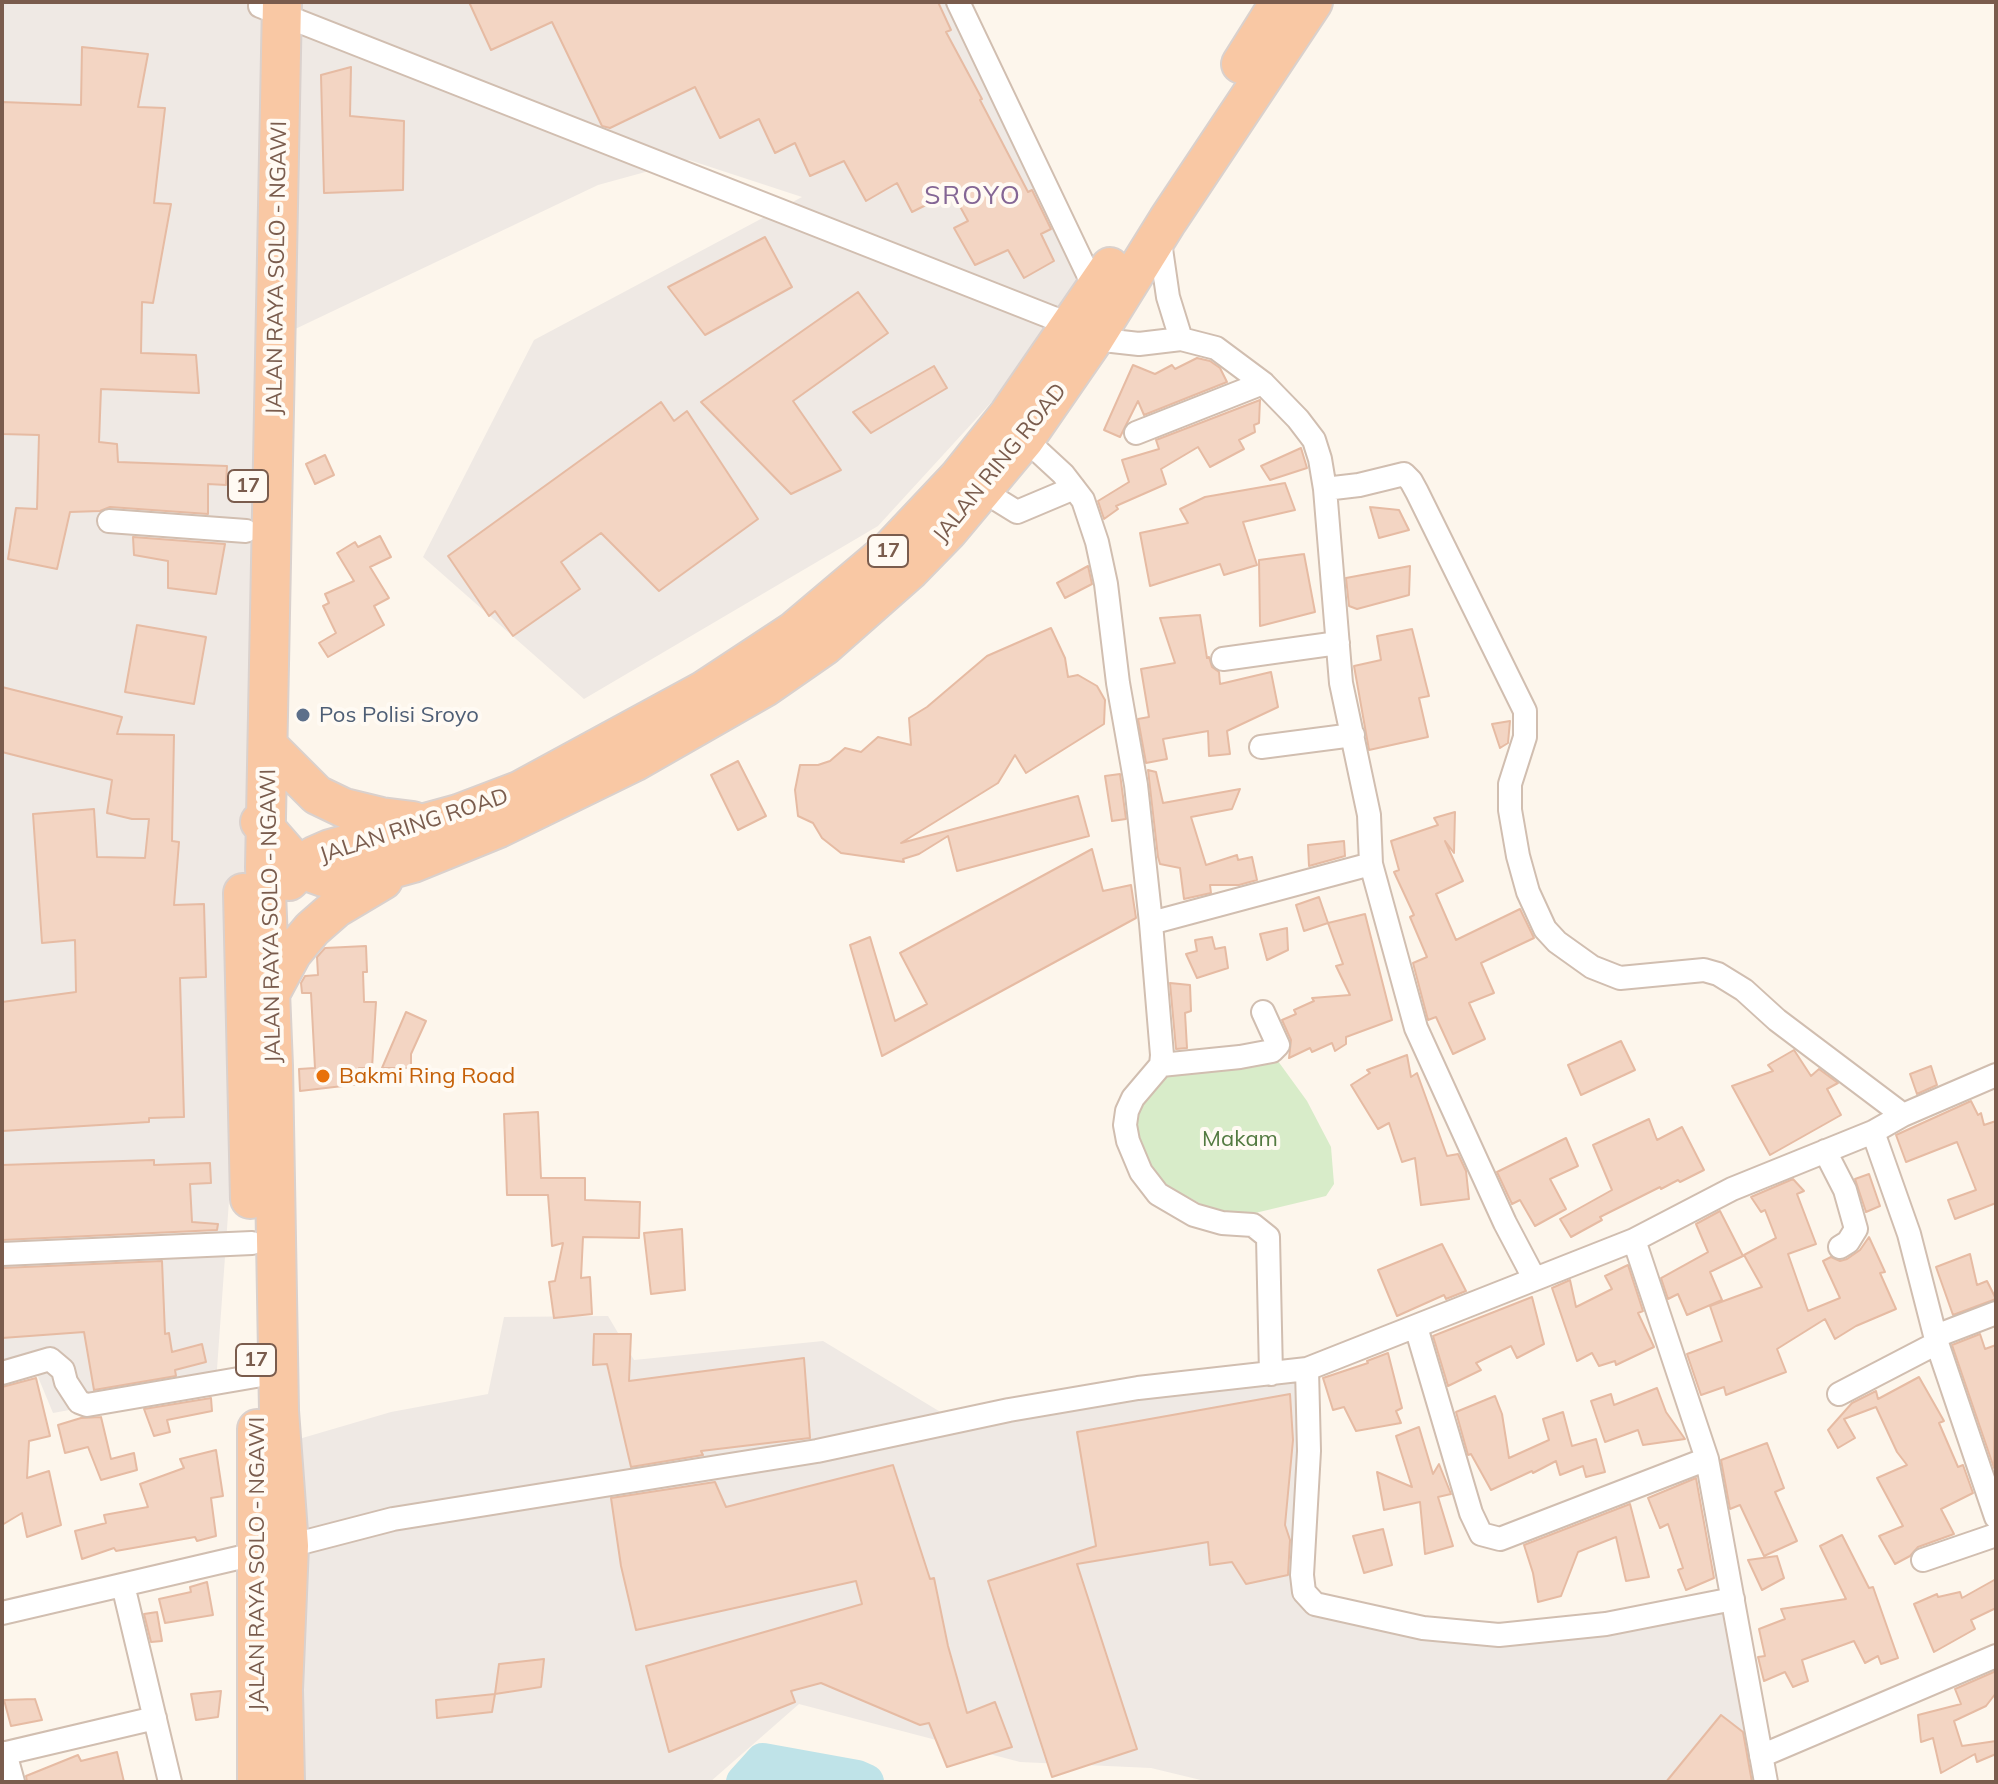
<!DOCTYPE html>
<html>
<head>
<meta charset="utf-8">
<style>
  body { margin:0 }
  #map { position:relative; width:1998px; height:1784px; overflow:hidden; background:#fdf6ec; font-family:Mulish,sans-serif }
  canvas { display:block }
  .frame { position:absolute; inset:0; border:4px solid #7a5c4d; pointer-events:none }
</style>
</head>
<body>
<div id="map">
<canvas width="1998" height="1784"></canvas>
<div class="frame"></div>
</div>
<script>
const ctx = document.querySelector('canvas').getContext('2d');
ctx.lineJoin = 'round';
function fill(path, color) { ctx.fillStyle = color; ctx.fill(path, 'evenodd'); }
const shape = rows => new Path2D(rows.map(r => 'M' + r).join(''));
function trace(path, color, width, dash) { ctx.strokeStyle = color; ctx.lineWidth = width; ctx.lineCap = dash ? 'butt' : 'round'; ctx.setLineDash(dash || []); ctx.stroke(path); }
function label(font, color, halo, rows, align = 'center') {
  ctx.font = font + ' Mulish,sans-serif'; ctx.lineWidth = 8; ctx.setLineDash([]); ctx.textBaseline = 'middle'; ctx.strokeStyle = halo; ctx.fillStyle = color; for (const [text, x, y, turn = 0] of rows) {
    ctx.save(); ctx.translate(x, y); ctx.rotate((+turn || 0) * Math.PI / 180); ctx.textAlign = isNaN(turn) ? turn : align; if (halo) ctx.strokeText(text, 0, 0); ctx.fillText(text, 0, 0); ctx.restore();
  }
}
const industrial = shape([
  [2,2,963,2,1095,289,878,526,584,699,423,557,534,340,802,197,689,160,598,185,291,331,216,1383,53,1413,31,1360,2,1368],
  [608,1316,634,1360,823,1341,957,1422,1307,1369,1305,1592,1499,1635,1733,1599,1768,1782,1209,1782,1151,1768,1020,1762,799,1704,710,1782,304,1782,282,1444,391,1412,488,1394,504,1317]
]);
const green = shape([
  [1275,1057,1307,1101,1331,1147,1334,1184,1326,1196,1251,1214,1223,1216,1157,1180,1135,1139,1137,1103,1164,1072]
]);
const river = shape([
  [744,1782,763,1761,857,1778,866,1782]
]);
const building = shape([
  [469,2,938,2,951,30,946,32,982,99,980,100,1028,192,1032,190,1051,229,1041,234,1054,261,1024,278,1008,250,975,265,954,228,968,221,952,192,912,212,897,183,866,201,844,161,810,176,795,143,775,153,759,119,720,138,695,87,610,128,602,126,552,22,491,50,469,2],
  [82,47,148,54,138,107,165,108,154,203,171,204,153,303,142,302,141,353,196,355,199,393,101,389,99,442,117,444,118,462,227,466,226,485,208,484,208,514,110,507,100,511,70,512,57,569,8,559,16,508,37,509,39,435,2,434,2,102,81,105,82,47],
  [351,67,350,116,404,121,403,190,324,193,321,75,351,67],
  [765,237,792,287,705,335,668,287,765,237],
  [858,292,888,333,793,401,841,470,791,494,701,402,858,292],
  [1197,358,1210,361,1220,368,1227,382,1144,415,1138,401,1120,437,1104,430,1133,365,1155,374,1172,365,1175,369,1197,358],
  [934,366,947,388,871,433,853,412,934,366],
  [1260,400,1259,423,1254,425,1255,432,1239,440,1244,449,1210,467,1198,447,1161,469,1166,484,1116,506,1118,509,1104,519,1098,501,1129,482,1122,460,1159,449,1156,440,1260,400],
  [661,402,674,421,687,411,758,519,659,591,601,533,561,562,580,589,513,636,495,611,489,616,448,556,661,402],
  [1301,448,1307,468,1270,480,1261,466,1301,448],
  [325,455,334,475,315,484,306,464,325,455],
  [1285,483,1295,510,1243,522,1257,565,1224,575,1220,564,1150,586,1140,533,1188,523,1180,509,1205,497,1285,483],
  [1370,507,1399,510,1409,530,1379,538,1370,507],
  [380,536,391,557,370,567,389,598,374,606,384,625,328,657,319,643,336,633,323,606,329,603,325,594,354,581,337,553,355,542,358,547,380,536],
  [133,537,225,544,216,594,168,588,168,561,134,555,133,537],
  [1304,554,1315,612,1260,626,1259,560,1304,554],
  [1088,566,1092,584,1065,598,1057,583,1088,566],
  [1410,566,1409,595,1357,609,1349,606,1346,578,1410,566],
  [1200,615,1207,658,1209,657,1212,667,1219,672,1220,684,1271,672,1278,707,1227,731,1230,754,1209,756,1208,731,1163,739,1167,759,1146,763,1138,719,1149,717,1141,669,1175,663,1160,618,1200,615],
  [137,625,206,637,194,704,125,692,137,625],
  [1051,628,1065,658,1068,677,1078,675,1097,686,1105,700,1104,724,1026,773,1015,755,998,783,901,843,1078,796,1089,836,957,871,948,836,919,854,903,859,904,862,841,853,822,838,813,823,798,816,795,790,800,765,818,765,830,761,845,748,861,752,878,737,911,745,909,718,927,707,987,656,1051,628],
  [1412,629,1429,696,1419,698,1428,737,1369,750,1354,666,1381,660,1377,636,1412,629],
  [2,687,122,717,117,734,174,735,172,841,179,842,174,905,204,904,206,977,180,978,184,1117,149,1118,149,1122,2,1131,2,1002,76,992,75,940,42,943,33,814,94,809,97,857,145,858,149,819,132,819,107,813,112,780,2,752,2,687],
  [1510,721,1508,743,1500,748,1492,724,1510,721],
  [738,761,766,816,738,830,711,775,738,761],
  [1148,770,1156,772,1163,803,1240,789,1232,809,1191,817,1206,865,1237,855,1238,860,1252,857,1257,880,1239,885,1210,885,1211,893,1184,899,1180,868,1160,864,1158,857,1148,770],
  [1120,774,1126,819,1112,821,1105,776,1120,774],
  [1455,812,1454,853,1445,841,1463,881,1436,894,1456,940,1520,909,1534,938,1481,963,1494,993,1469,1003,1485,1039,1453,1054,1436,1017,1428,1020,1413,963,1427,957,1410,917,1414,915,1394,872,1399,870,1391,841,1438,825,1434,818,1455,812],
  [1344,841,1345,856,1309,866,1308,845,1344,841],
  [1092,849,1103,891,1131,885,1136,918,882,1056,850,945,870,937,895,1021,927,1004,900,953,1092,849],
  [1319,897,1328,923,1304,931,1296,905,1319,897],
  [1365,914,1392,1020,1346,1037,1346,1044,1335,1051,1332,1043,1312,1052,1310,1048,1289,1058,1291,1040,1282,1020,1296,1014,1294,1010,1314,1001,1312,998,1350,995,1336,966,1343,964,1328,923,1365,914],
  [1287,928,1288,950,1267,960,1260,934,1287,928],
  [1212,937,1215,949,1225,947,1228,968,1197,978,1186,954,1197,951,1195,940,1212,937],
  [366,946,367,972,363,972,364,1002,376,1002,372,1068,359,1068,360,1084,300,1091,299,1069,315,1068,311,993,302,993,301,983,305,976,318,975,317,957,325,948,366,946],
  [1170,983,1190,985,1191,1011,1185,1013,1187,1048,1176,1049,1170,983],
  [406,1012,426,1021,411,1054,411,1068,382,1068,406,1012],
  [1621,1041,1635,1070,1581,1095,1568,1065,1621,1041],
  [1794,1050,1811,1076,1819,1069,1838,1083,1827,1089,1841,1115,1770,1155,1732,1086,1773,1071,1768,1065,1794,1050],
  [1407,1055,1411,1077,1417,1073,1447,1156,1458,1154,1466,1171,1469,1199,1421,1205,1415,1158,1402,1162,1389,1123,1378,1129,1351,1085,1370,1073,1367,1070,1407,1055],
  [1931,1066,1937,1085,1917,1094,1910,1074,1931,1066],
  [1971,1101,1978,1115,1981,1113,1984,1125,1996,1121,1996,1203,1955,1219,1948,1200,1976,1190,1957,1142,1906,1162,1896,1135,1971,1101],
  [538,1112,541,1178,585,1178,585,1200,640,1202,639,1238,583,1237,581,1278,590,1277,592,1314,554,1318,549,1282,555,1281,563,1243,552,1246,548,1195,507,1195,504,1114,538,1112],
  [1649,1119,1657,1140,1682,1127,1704,1170,1680,1182,1678,1180,1661,1189,1660,1187,1600,1217,1602,1220,1571,1237,1560,1219,1612,1190,1593,1145,1649,1119],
  [1566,1138,1578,1166,1550,1179,1566,1209,1535,1226,1520,1200,1512,1204,1497,1172,1566,1138],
  [154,1160,154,1165,210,1163,211,1183,190,1184,192,1222,218,1224,217,1230,2,1240,2,1165,154,1160],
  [1869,1174,1880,1206,1866,1212,1855,1179,1869,1174],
  [1793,1179,1804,1191,1797,1194,1816,1244,1788,1254,1808,1311,1840,1298,1823,1261,1831,1257,1840,1261,1847,1259,1860,1250,1869,1237,1885,1272,1880,1273,1896,1309,1856,1326,1835,1339,1825,1319,1777,1349,1786,1372,1726,1395,1724,1387,1701,1395,1687,1354,1722,1341,1710,1306,1762,1287,1744,1255,1776,1238,1765,1210,1761,1212,1751,1197,1793,1179],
  [1720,1211,1743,1256,1710,1272,1722,1300,1687,1315,1678,1294,1668,1299,1661,1278,1708,1252,1696,1224,1720,1211],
  [682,1229,685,1290,651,1294,644,1233,682,1229],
  [1442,1244,1466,1291,1446,1299,1444,1295,1397,1316,1378,1270,1442,1244],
  [1970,1254,1977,1285,1987,1281,1996,1299,1953,1315,1936,1267,1970,1254],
  [162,1261,165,1334,169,1333,172,1352,202,1344,206,1362,175,1370,176,1376,94,1390,84,1332,2,1338,2,1268,162,1261],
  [1628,1265,1643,1311,1638,1313,1654,1347,1616,1365,1615,1361,1599,1366,1592,1353,1577,1361,1552,1288,1570,1280,1576,1307,1612,1289,1605,1276,1628,1265],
  [1532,1297,1544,1344,1517,1358,1511,1346,1476,1363,1481,1370,1448,1386,1433,1336,1532,1297],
  [594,1334,631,1334,629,1381,804,1358,810,1438,701,1451,703,1455,631,1467,607,1364,593,1365,594,1334],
  [1980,1334,1985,1349,1996,1345,1994,1468,1952,1345,1980,1334],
  [1388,1353,1402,1408,1396,1411,1401,1423,1356,1431,1344,1407,1333,1410,1323,1378,1368,1363,1367,1361,1388,1353],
  [1919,1377,1944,1421,1939,1423,1958,1467,1963,1465,1973,1493,1941,1509,1954,1534,1918,1547,1910,1556,1895,1564,1879,1536,1903,1526,1877,1478,1907,1465,1897,1452,1876,1407,1844,1419,1855,1438,1838,1448,1828,1430,1852,1403,1876,1391,1878,1399,1919,1377],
  [36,1378,50,1436,29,1441,27,1478,49,1471,61,1525,27,1537,22,1513,2,1525,2,1387,36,1378],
  [1657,1388,1666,1412,1685,1439,1643,1445,1638,1430,1605,1442,1591,1401,1611,1394,1614,1405,1657,1388],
  [1290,1394,1293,1440,1285,1525,1290,1540,1288,1575,1246,1584,1232,1562,1210,1565,1208,1542,1077,1564,1137,1749,1052,1777,988,1581,1096,1546,1077,1432,1290,1394],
  [1495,1396,1502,1414,1509,1458,1549,1440,1543,1419,1563,1412,1572,1446,1596,1439,1605,1472,1586,1477,1583,1466,1560,1475,1556,1461,1533,1473,1532,1471,1491,1490,1471,1454,1468,1455,1456,1412,1495,1396],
  [211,1398,212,1411,167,1420,170,1432,154,1436,144,1409,211,1398],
  [101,1417,111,1459,134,1453,137,1470,101,1480,88,1447,65,1453,58,1425,81,1418,101,1417],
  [1419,1427,1433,1474,1439,1464,1451,1494,1438,1497,1453,1546,1425,1554,1420,1502,1384,1510,1377,1472,1412,1487,1396,1436,1419,1427],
  [1767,1443,1784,1488,1775,1492,1797,1541,1764,1556,1740,1505,1730,1509,1721,1460,1767,1443],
  [216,1450,223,1496,211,1498,216,1536,197,1541,195,1537,116,1551,114,1548,82,1559,75,1531,106,1523,104,1515,148,1507,140,1484,184,1468,180,1459,216,1450],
  [893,1465,930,1579,934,1578,948,1646,967,1713,995,1702,1012,1747,947,1767,929,1723,920,1725,821,1683,791,1691,795,1702,669,1752,646,1666,862,1604,856,1581,636,1630,621,1566,611,1498,715,1482,726,1507,893,1465],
  [1696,1478,1714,1578,1686,1590,1678,1570,1683,1568,1668,1524,1660,1528,1648,1498,1696,1478],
  [1630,1504,1649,1577,1626,1581,1616,1537,1578,1552,1561,1596,1538,1602,1533,1573,1524,1545,1630,1504],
  [1383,1529,1392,1565,1364,1573,1353,1536,1383,1529],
  [1842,1535,1869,1588,1873,1587,1898,1658,1881,1664,1878,1656,1865,1663,1854,1641,1802,1660,1808,1681,1793,1687,1785,1672,1764,1681,1758,1657,1765,1656,1759,1629,1785,1619,1781,1609,1846,1599,1820,1546,1842,1535],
  [1777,1556,1784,1578,1762,1590,1748,1560,1777,1556],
  [1996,1579,1996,1608,1971,1620,1975,1629,1934,1652,1914,1604,1937,1594,1938,1597,1960,1592,1962,1598,1996,1579],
  [207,1582,213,1615,165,1623,159,1599,191,1592,190,1587,207,1582],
  [157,1612,162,1641,151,1642,144,1614,157,1612],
  [544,1659,541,1687,495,1694,499,1664,544,1659],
  [1996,1671,1996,1693,1986,1706,1954,1721,1962,1746,1996,1741,1996,1754,1977,1762,1975,1754,1941,1773,1933,1738,1921,1742,1918,1715,1961,1704,1955,1689,1996,1671],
  [221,1691,218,1717,196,1720,191,1694,221,1691],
  [495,1694,492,1712,437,1718,436,1700,495,1694],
  [35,1699,42,1720,11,1726,4,1700,35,1699],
  [1721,1715,1743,1732,1752,1782,1666,1782,1721,1715],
  [117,1752,124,1782,27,1782,26,1776,78,1755,81,1761,117,1752]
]);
const minor = shape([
  [958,2,1095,289],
  [260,6,1071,325],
  [1159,235,1168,297,1181,339],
  [1094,339,1139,344,1181,339,1216,348,1263,383,1298,419,1314,440,1320,459,1325,489,1341,683,1369,815,1371,864,1416,1028,1505,1223,1534,1278],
  [1136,433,1263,383],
  [1025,439,1063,474,1083,500,1097,542,1106,584,1118,683,1136,785,1151,923,1162,1055,1161,1065,1133,1098,1127,1111,1125,1125,1128,1141,1141,1172,1158,1194,1194,1215,1222,1223,1253,1225,1268,1237,1271,1374],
  [1325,489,1359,485,1404,474,1411,481,1417,492,1525,711,1525,737,1510,784,1510,810,1518,856,1528,892,1545,929,1557,942,1592,967,1620,978,1704,970,1718,974,1744,990,1777,1020,1903,1115],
  [983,491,1017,512,1074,488],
  [109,521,246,531],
  [1223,659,1338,643],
  [1261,747,1353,735],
  [1151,923,1371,864],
  [1161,1065,1240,1057,1272,1051,1278,1045,1263,1012],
  [1873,1132,1909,1234,1937,1343,1996,1517],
  [1825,1151,1845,1190,1856,1229,1848,1242,1840,1247],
  [1634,1240,1707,1459,1766,1782],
  [2,1254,252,1243],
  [1416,1327,1471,1513,1481,1534,1500,1539,1707,1459],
  [1936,1336,1996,1313],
  [1307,1369,1309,1451,1302,1575,1304,1592,1315,1604,1423,1628,1499,1635,1606,1624,1733,1599],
  [2,1373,50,1359,63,1370,66,1382,79,1402,87,1405,256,1376],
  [1839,1394,1937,1343],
  [1923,1560,1996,1535],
  [123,1585,170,1782],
  [2,1613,289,1546,393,1519,817,1451,1009,1410,1138,1388,1307,1369,1634,1240,1732,1189,1873,1132,1903,1115,1996,1075],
  [5,1753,13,1782],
  [2,1754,155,1718],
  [1761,1756,1996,1656]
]);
const trunk = shape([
  [282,2,265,867,273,1066,279,1411,289,1546,283,1690,285,1782],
  [1241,64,1280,2],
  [268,746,317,795,344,808,381,817,413,821],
  [260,822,301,869,323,877,355,879,413,863,499,828,634,762,765,687,824,646,909,571,948,531,1025,439,1094,339,1168,220,1313,2],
  [289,881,314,856,330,849,458,814,521,790,703,691,794,631,891,549,958,478,1009,414,1110,267],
  [243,893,250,1199],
  [271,992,292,953,312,929,336,908,383,880],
  [257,1429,257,1782]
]);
const markers = [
  [303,715,8,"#5c6f8a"],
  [323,1076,8,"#e8710a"]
];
const shields = [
  [248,486,40],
  [888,551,40],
  [256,1360,40]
];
const shieldNames = [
  ["17",248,486],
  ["17",888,551],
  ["17",256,1360]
];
const streetNames = [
  ["JALAN RAYA SOLO - NGAWI",277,268,-89],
  ["JALAN RING ROAD",1000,463,-51],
  ["JALAN RING ROAD",414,826,-18],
  ["JALAN RAYA SOLO - NGAWI",271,916,-91],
  ["JALAN RAYA SOLO - NGAWI",257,1564,-90]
];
const serviceNames = [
  ["Pos Polisi Sroyo",319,715]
];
const foodNames = [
  ["Bakmi Ring Road",339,1076]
];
const parkNames = [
  ["Makam",1240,1139]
];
const quarterNames = [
  ["SROYO",973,196]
];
fill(industrial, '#efe9e4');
fill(green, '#d8ecc9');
trace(river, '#bfe3e8', 36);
fill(building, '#f3d5c3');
trace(building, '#e6bba3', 2);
trace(minor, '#d1beb0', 26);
trace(trunk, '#dad1cd', 42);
trace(minor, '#fff', 22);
trace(trunk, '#f9c8a4', 38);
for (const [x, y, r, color] of markers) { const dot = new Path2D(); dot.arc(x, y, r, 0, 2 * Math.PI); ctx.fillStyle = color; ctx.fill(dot); trace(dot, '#fffaf3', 3); }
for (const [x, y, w] of shields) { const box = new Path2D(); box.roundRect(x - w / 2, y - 16, w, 32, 6); ctx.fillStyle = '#fffaf3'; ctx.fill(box); trace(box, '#7a5c4d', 2); }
label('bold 20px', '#7a5c4d', null, shieldNames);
label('22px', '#7a5c4d', '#fffaf3', streetNames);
label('22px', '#4e5e75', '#fffaf3', serviceNames, 'left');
label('22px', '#c56008', '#fffaf3', foodNames, 'left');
label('22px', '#537a41', '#fffaf3', parkNames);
ctx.letterSpacing = '2px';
label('26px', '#846695', '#fffaf3', quarterNames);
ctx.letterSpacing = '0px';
</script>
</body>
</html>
